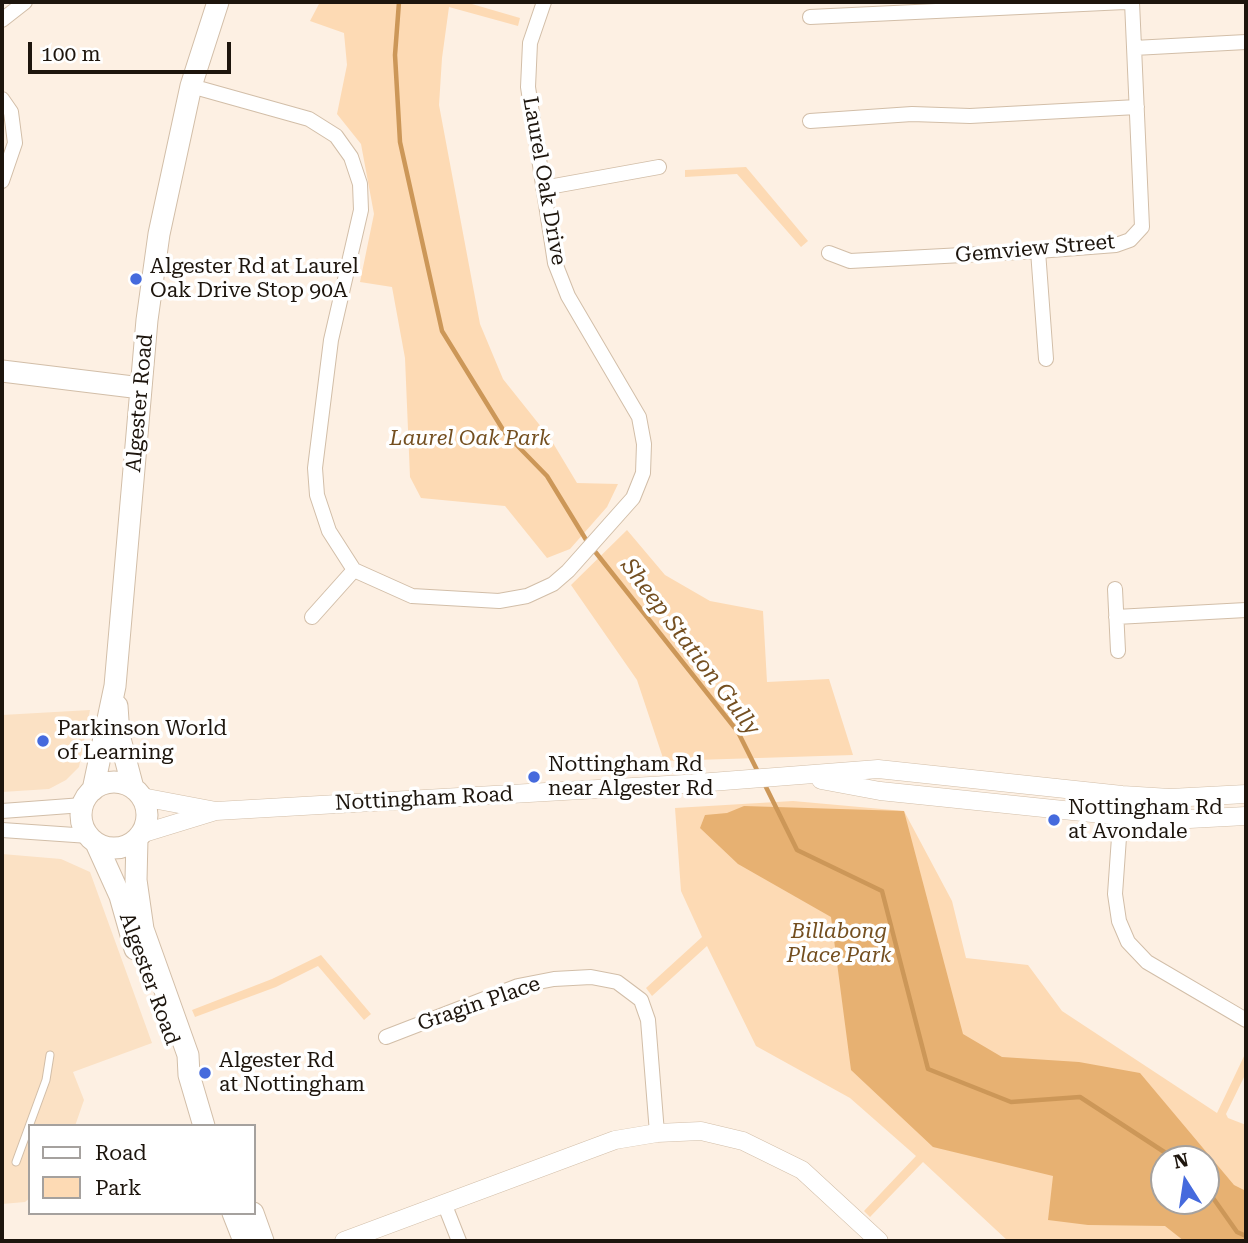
<!DOCTYPE html>
<html>
<head>
<meta charset="utf-8">
<style>
  body { margin:0 }
  #map { position:relative; width:1248px; height:1243px; overflow:hidden; background:#fdf0e3; font-family:"Roboto Serif",serif }
  canvas { display:block }
  .frame { position:absolute; inset:0; border:4px solid #1d150d; pointer-events:none }
  .legend { position:absolute; left:28px; top:1124px; width:228px; height:91px; box-sizing:border-box; background:#fff; border:2px solid #a5a19e; margin:0; padding:9px 12px; list-style:none; font-size:21px; color:#1d150d }
  .legend li { display:flex; align-items:center; gap:14px; height:35px }
  .legend b { width:35px; border:2px solid #a5a19e }
  .north { position:absolute; left:1150px; top:1145px; width:70px; height:70px; box-sizing:border-box; background:#fff; border:2px solid #a5a19e; border-radius:50%; rotate:348deg; font-size:19px; font-weight:700; line-height:28px; text-align:center; color:#1d150d }
  .north::after { content:''; display:block; margin:auto; width:24px; height:32px; background:#456add; clip-path:polygon(50% 0,100% 100%,50% 72%,0 100%) }
  .scale { position:absolute; left:28px; top:42px; width:203px; height:32px; box-sizing:border-box; border:4px solid #1d150d; border-top:0; padding-left:9px; font-size:21px; line-height:24px; white-space:nowrap; color:#1d150d; -webkit-text-stroke:5px #fff; paint-order:stroke }
</style>
</head>
<body>
<div id="map">
<canvas width="1248" height="1243"></canvas>
<div class="frame"></div>
<ul class="legend">
<li><b style="height:9px;background:#fff"></b>Road</li>
<li><b style="height:19px;background:#fddab4"></b>Park</li>
</ul>
<div class="north">N</div>
<div class="scale">100 m</div>
</div>
<script>
const ctx = document.querySelector('canvas').getContext('2d');
ctx.lineJoin = 'round';
function fill(path, color) { ctx.fillStyle = color; ctx.fill(path, 'evenodd'); }
const shape = rows => new Path2D(rows.map(r => 'M' + r).join(''));
function trace(path, color, width, dash) { ctx.strokeStyle = color; ctx.lineWidth = width; ctx.lineCap = dash ? 'butt' : 'round'; ctx.setLineDash(dash || []); ctx.stroke(path); }
function label(font, color, halo, rows, align = 'center') {
  ctx.font = font + ' "Roboto Serif",serif'; ctx.lineWidth = 7; ctx.setLineDash([]); ctx.textBaseline = 'middle'; ctx.strokeStyle = halo; ctx.fillStyle = color; for (const [text, x, y, turn = 0] of rows) {
    ctx.save(); ctx.translate(x, y); ctx.rotate((+turn || 0) * Math.PI / 180); ctx.textAlign = isNaN(turn) ? turn : align; if (halo) ctx.strokeText(text, 0, 0); ctx.fillText(text, 0, 0); ctx.restore();
  }
}
const built = shape([
  [90,710,79,767,66,780,49,789,2,792,2,715],
  [2,854,61,859,90,872,152,1043,73,1072,84,1100,75,1126,30,1126,30,1198,25,1202,2,1204]
]);
const green = shape([
  [320,2,465,2,520,18,518,26,449,7,442,58,439,105,480,324,503,379,550,438,577,483,618,484,607,507,570,549,547,558,505,506,421,498,410,477,405,358,392,287,360,282,374,214,361,144,337,114,347,65,344,33,310,21],
  [746,167,808,241,801,247,737,174,685,177,685,170],
  [627,530,665,575,710,601,763,611,767,682,829,679,853,755,664,761,637,680,571,585],
  [793,801,904,811,952,901,966,958,1028,965,1062,1011,1217,1113,1246,1052,1246,1073,1226,1114,1228,1118,1246,1125,1246,1241,1008,1241,923,1162,870,1217,864,1211,916,1156,850,1098,756,1046,707,946,652,996,646,988,702,937,681,891,675,808],
  [1164,1159,1206,1159,1206,1201,1164,1201],
  [321,955,371,1014,364,1020,318,966,276,987,195,1017,192,1010,272,979]
]);
const forest = shape([
  [744,806,904,811,963,1034,1002,1057,1079,1062,1140,1073,1234,1185,1246,1191,1246,1241,1184,1241,1165,1226,1088,1225,1048,1220,1053,1176,933,1147,851,1070,831,917,738,864,700,828,705,815,727,813],
  [1164,1159,1206,1159,1206,1201,1164,1201]
]);
const stream = shape([
  [399,2,395,55,400,142,442,331,505,433,547,476,588,543],
  [593,549,738,732,758,772],
  [764,783,797,850,882,891,928,1069,1011,1102,1080,1097,1175,1159],
  [1206,1188,1237,1232,1246,1236]
]);
const service = shape([
  [16,1162,46,1080,50,1055]
]);
const minor = shape([
  [810,17,1125,2],
  [2,20,25,2],
  [1134,48,1246,42],
  [191,86,309,119,336,136,351,157,360,184,361,210,331,340,315,468,317,495,329,531,354,570,412,596,499,601,527,596,553,584,568,571,633,498,643,473,644,444,639,417,568,296,555,263,528,87,530,43,544,2],
  [2,99,11,112,15,143,2,181],
  [810,121,912,114,970,116,1137,107],
  [543,188,659,167],
  [1038,251,1046,359],
  [829,253,850,261,1038,251,1116,245,1130,240,1142,227,1132,2],
  [1115,589,1118,651],
  [312,617,354,570],
  [1116,617,1246,610],
  [1122,795,1115,894,1119,921,1128,942,1147,962,1246,1020],
  [2,811,83,805],
  [2,830,89,836],
  [386,1037,518,986,554,979,591,977,617,982,641,1000,648,1020,657,1133],
  [444,1203,459,1241]
]);
const tertiary = shape([
  [821,780,880,791,1121,816,1170,820,1246,816],
  [142,797,216,811,685,784,878,769,1122,795,1170,798,1246,794],
  [141,834,216,811],
  [344,1241,615,1140,657,1133,701,1131,743,1141,802,1170,879,1241]
]);
const secondary = shape([
  [2,371,141,388],
  [117,706,119,735,133,788],
  '81 815a33 33 0 1 1 66 0a33 33 0 1 1-66 0Z',
  [93,790,115,686,147,320,159,234,191,86,218,2],
  [137,839,136,880,143,929,188,1055,189,1075,204,1126],
  [96,843,120,896,135,949],
  [233,1213,244,1241],
  [253,1213,263,1241]
]);
const markers = [
  [136,279,7,"#456add"],
  [43,741,7,"#456add"],
  [534,777,7,"#456add"],
  [1054,820,7,"#456add"],
  [205,1073,7,"#456add"]
];
const streetNames = [
  ["Laurel Oak Drive",544,181,80],
  ["Gemview Street",1035,249,-5],
  ["Algester Road",140,403,-85],
  ["Nottingham Road",424,799,-3],
  ["Algester Road",149,979,70],
  ["Gragin Place",479,1004,-19]
];
const poiNames = [
  ["Algester Rd at Laurel",150,267],
  ["Oak Drive Stop 90A",150,291],
  ["Parkinson World",57,729],
  ["of Learning",57,753],
  ["Nottingham Rd",548,765],
  ["near Algester Rd",548,789],
  ["Nottingham Rd",1068,808],
  ["at Avondale",1068,832],
  ["Algester Rd",219,1061],
  ["at Nottingham",219,1085]
];
const parkNames = [
  ["Laurel Oak Park",470,439],
  ["Billabong",839,932],
  ["Place Park",839,956]
];
const waterNames = [
  ["Sheep Station Gully",690,647,53]
];
fill(built, '#fbe1c4');
fill(green, '#fddab4');
fill(forest, '#e7b172');
trace(stream, '#cc9758', 4.5);
trace(service, '#d2bea8', 9);
trace(minor, '#d2bea8', 16);
trace(tertiary, '#d2bea8', 19);
trace(secondary, '#d2bea8', 23);
trace(service, '#fff', 7);
trace(minor, '#fff', 14);
trace(tertiary, '#fff', 18);
trace(secondary, '#fff', 21);
for (const [x, y, r, color] of markers) { const dot = new Path2D(); dot.arc(x, y, r, 0, 2 * Math.PI); ctx.fillStyle = color; ctx.fill(dot); trace(dot, '#fff', 2.5); }
label('21px', '#1d150d', '#fff', streetNames);
label('21px', '#1d150d', '#fff', poiNames, 'left');
label('italic 21px', '#744f20', '#fff', parkNames);
label('italic 23px', '#744f21', '#fff', waterNames);
</script>
</body>
</html>
